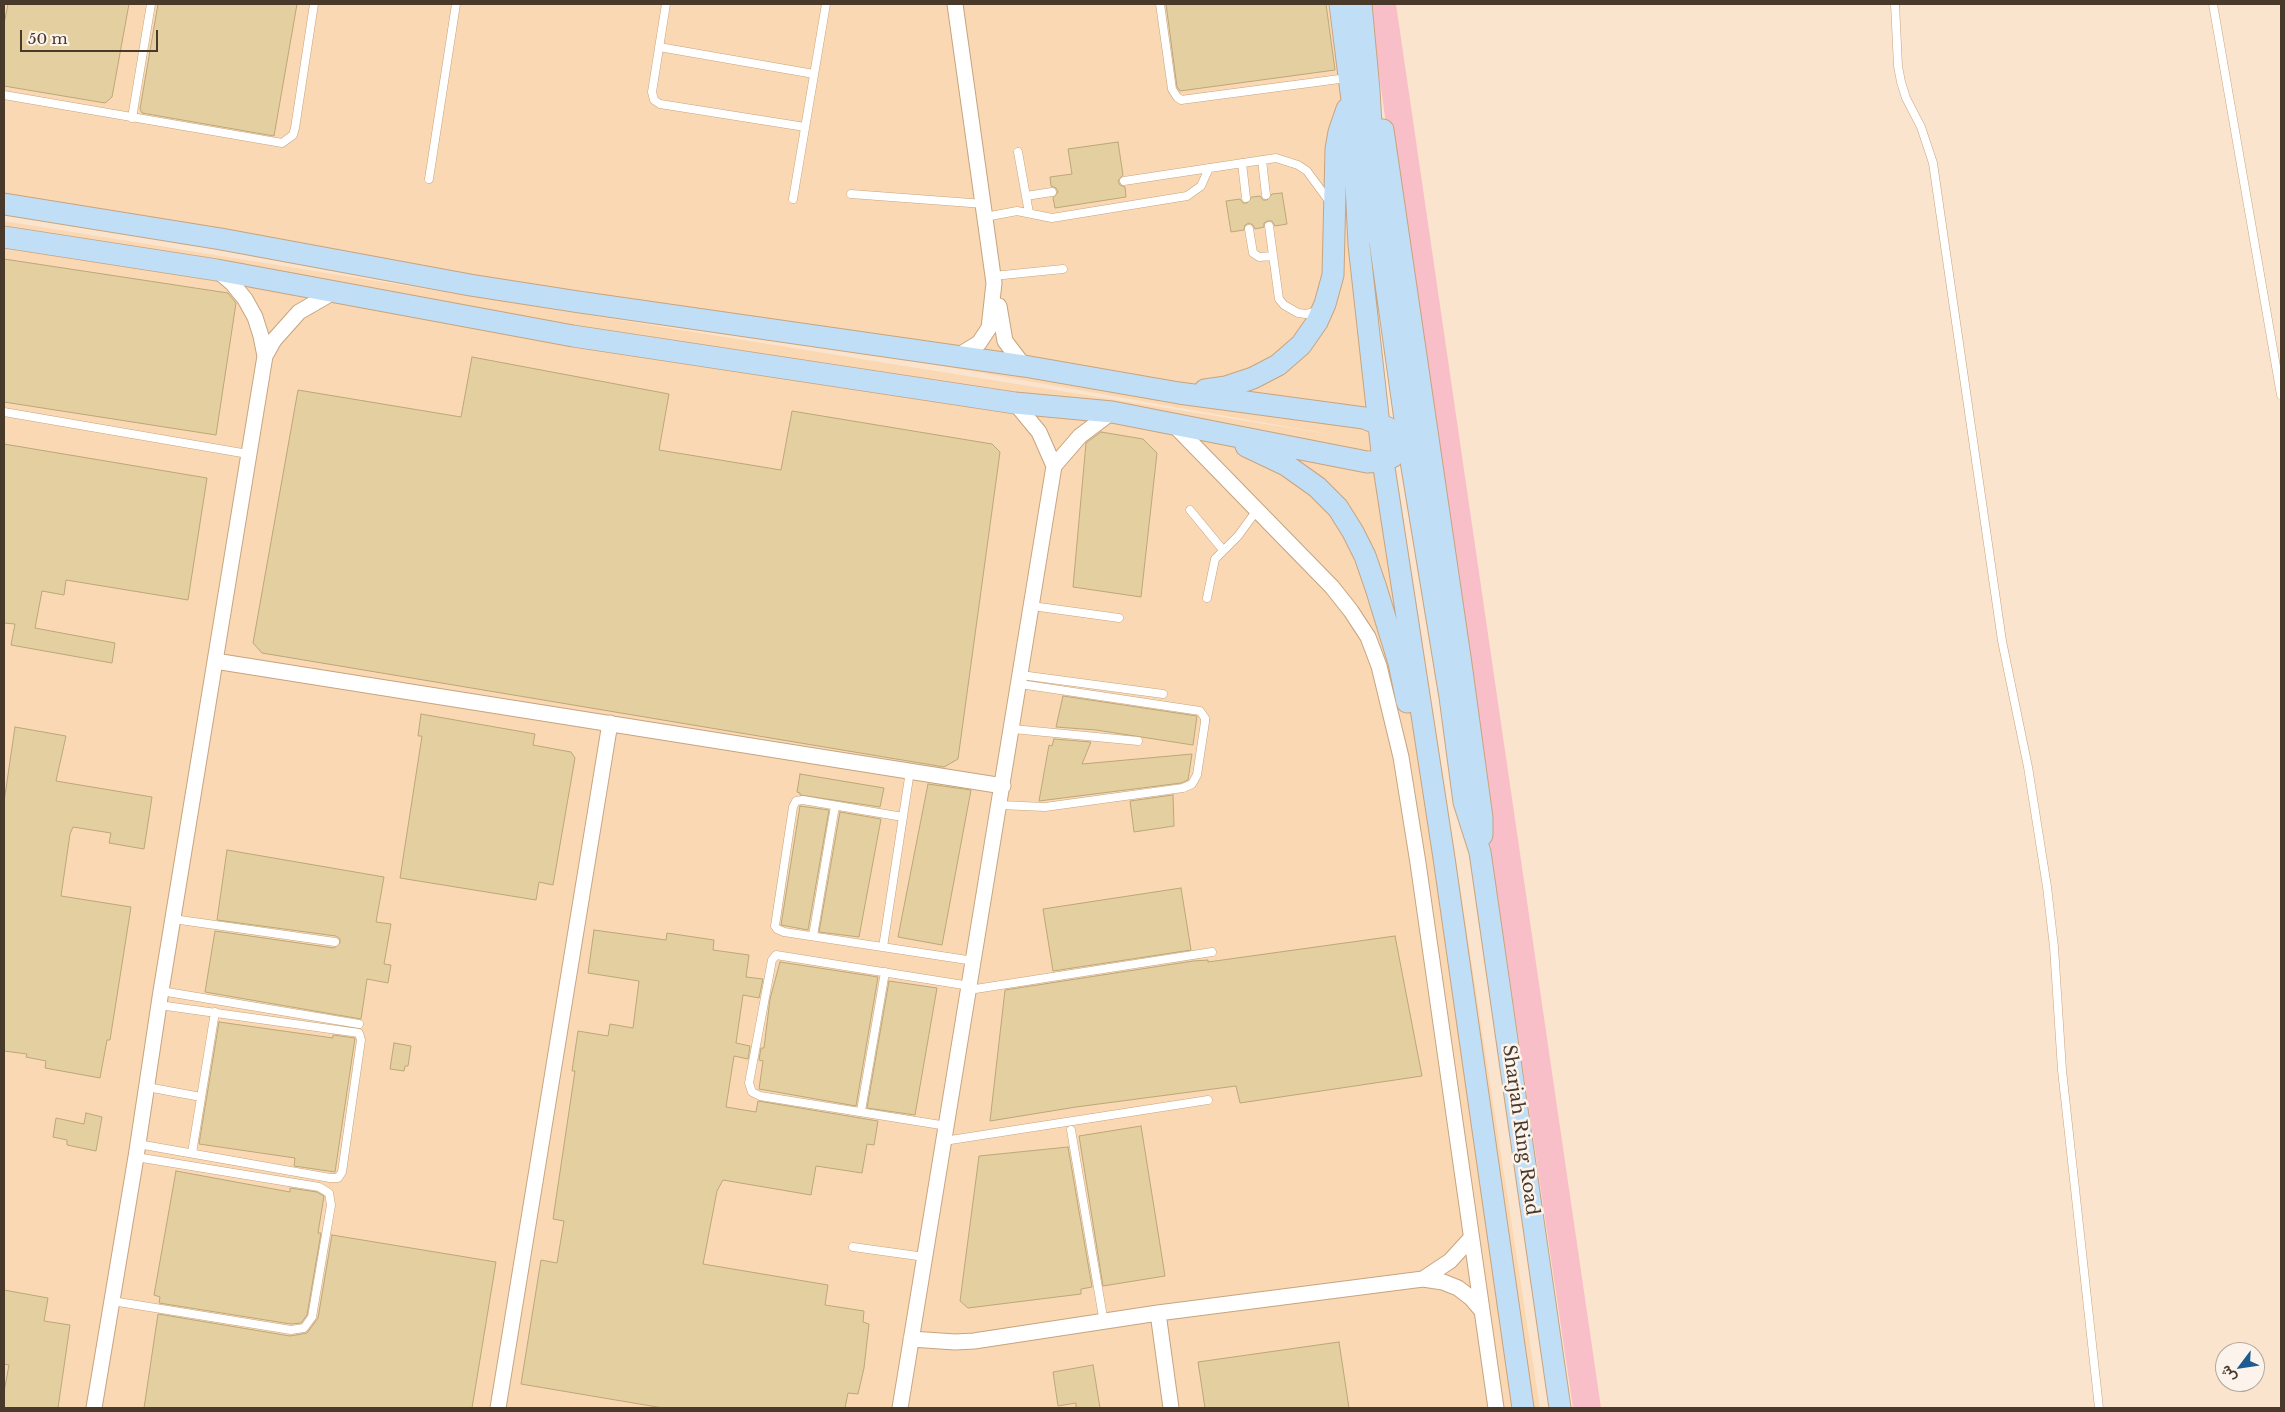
<!DOCTYPE html>
<html>
<head>
<meta charset="utf-8">
<style>
  body { margin:0 }
  #map { position:relative; width:2285px; height:1412px; overflow:hidden; background:#fbe4cd; font-family:"Libre Baskerville",Vazirmatn,serif }
  canvas { display:block }
  .frame { position:absolute; inset:0; border:5px solid #48392a; pointer-events:none }
  .north { position:absolute; left:2215px; top:1342px; width:50px; height:50px; box-sizing:border-box; background:#fcf4ec; border:1px solid #b4a99e; border-radius:50%; rotate:239deg; font-size:14px; font-weight:700; line-height:20px; text-align:center; color:#48392a }
  .north::after { content:''; display:block; margin:auto; width:18px; height:22px; background:#1c5c92; clip-path:polygon(50% 0,100% 100%,50% 72%,0 100%) }
  .scale { position:absolute; left:20px; top:30px; width:138px; height:22px; box-sizing:border-box; border:2px solid #48392a; border-top:0; padding-left:6px; font-size:15px; line-height:18px; white-space:nowrap; color:#48392a; -webkit-text-stroke:4px #fcf4ec; paint-order:stroke }
</style>
</head>
<body>
<div id="map">
<canvas width="2285" height="1412"></canvas>
<div class="frame"></div>
<div class="north">ش</div>
<div class="scale">50 m</div>
</div>
<script>
const ctx = document.querySelector('canvas').getContext('2d');
ctx.lineJoin = 'round';
function fill(path, color) { ctx.fillStyle = color; ctx.fill(path, 'evenodd'); }
const shape = rows => new Path2D(rows.map(r => 'M' + r).join(''));
function trace(path, color, width, dash) { ctx.strokeStyle = color; ctx.lineWidth = width; ctx.lineCap = dash ? 'butt' : 'round'; ctx.setLineDash(dash || []); ctx.stroke(path); }
function label(font, color, halo, rows, align = 'center') {
  ctx.font = font + ' "Libre Baskerville",serif'; ctx.lineWidth = 5; ctx.setLineDash([]); ctx.textBaseline = 'middle'; ctx.strokeStyle = halo; ctx.fillStyle = color; for (const [text, x, y, turn = 0] of rows) {
    ctx.save(); ctx.translate(x, y); ctx.rotate((+turn || 0) * Math.PI / 180); ctx.textAlign = isNaN(turn) ? turn : align; if (halo) ctx.strokeText(text, 0, 0); ctx.fillText(text, 0, 0); ctx.restore();
  }
}
const built = shape([
  [4,4,1328,4,1392,445,1540,1408,4,1408,4,221,1340,436,4,201]
]);
const green = shape([
  [1369,4,1396,4,1601,1408,1573,1408,1443,526]
]);
const building = shape([
  [8,4,129,4,112,97,105,103,4,86,4,24,8,4],
  [158,4,297,4,274,136,142,113,140,109,158,4],
  [1166,4,1326,4,1335,70,1180,91,1177,87,1166,4],
  [1118,142,1123,175,1118,181,1120,185,1125,187,1126,197,1055,208,1053,198,1058,192,1056,188,1051,186,1050,177,1072,174,1068,149,1118,142],
  [1282,193,1287,224,1275,226,1272,221,1268,221,1264,223,1264,227,1255,229,1253,225,1249,223,1245,225,1244,230,1231,232,1226,201,1240,199,1243,203,1247,203,1252,197,1260,196,1263,200,1267,200,1272,194,1282,193],
  [4,259,228,293,236,303,216,435,4,402,4,259],
  [472,357,669,394,659,450,781,470,792,411,992,444,1000,452,958,759,944,767,262,653,253,643,298,390,461,417,472,357],
  [1101,432,1143,439,1157,453,1141,597,1073,587,1086,443,1101,432],
  [4,444,207,478,188,600,66,580,64,595,42,591,35,628,115,643,112,663,11,645,15,624,4,623,4,444],
  [1063,696,1197,716,1193,745,1096,730,1056,727,1063,696],
  [421,714,535,734,533,745,571,752,575,758,553,885,539,882,536,900,400,878,422,736,418,736,421,714],
  [15,727,66,736,56,781,152,797,144,849,109,843,111,833,73,827,70,834,61,896,131,907,110,1040,107,1040,100,1078,45,1068,46,1061,26,1057,27,1054,4,1051,4,802,15,727],
  [1054,739,1091,742,1082,764,1192,754,1188,780,1181,783,1039,801,1049,745,1052,746,1054,739],
  [800,774,884,788,880,807,800,795,800,793,797,792,800,774],
  [928,784,971,790,942,945,898,937,928,784],
  [1173,795,1174,826,1134,832,1130,801,1173,795],
  [800,806,829,810,808,930,781,925,800,806],
  [840,812,881,819,859,937,819,932,840,812],
  [227,850,384,877,376,922,391,924,384,964,391,965,388,983,367,979,361,1019,205,992,215,931,334,948,340,943,340,939,336,936,217,920,227,850],
  [1181,888,1191,950,1053,971,1043,909,1181,888],
  [594,930,666,940,667,933,714,940,713,950,749,955,746,977,763,979,759,998,743,995,736,1043,750,1046,748,1059,734,1056,726,1107,756,1112,758,1101,878,1121,874,1145,867,1144,862,1173,816,1166,811,1195,723,1180,717,1191,703,1264,828,1285,825,1305,864,1311,863,1322,869,1324,864,1368,858,1394,848,1393,845,1408,663,1408,521,1384,541,1260,557,1263,564,1221,553,1219,575,1071,572,1071,578,1031,608,1036,610,1024,633,1028,639,981,588,973,594,930],
  [1395,936,1422,1076,1240,1103,1236,1086,1076,1107,990,1121,1005,990,1193,961,1208,960,1208,962,1395,936],
  [780,962,878,977,856,1106,759,1089,763,1061,759,1060,761,1048,764,1048,770,999,780,962],
  [889,981,937,988,915,1115,867,1108,889,981],
  [219,1022,333,1038,333,1035,355,1038,335,1172,294,1166,295,1158,199,1144,219,1022],
  [394,1043,411,1046,408,1066,405,1066,404,1071,390,1069,394,1043],
  [86,1113,102,1117,96,1151,67,1145,67,1140,53,1137,56,1118,84,1124,86,1113],
  [1141,1126,1165,1276,1103,1286,1079,1136,1141,1126],
  [1068,1147,1092,1287,1081,1289,1081,1294,968,1308,960,1301,979,1156,1068,1147],
  [176,1171,290,1192,290,1188,317,1192,324,1196,318,1233,321,1233,307,1315,301,1323,291,1324,159,1303,160,1297,154,1295,176,1171],
  [332,1235,496,1262,472,1408,144,1408,158,1314,290,1336,307,1333,318,1318,332,1235],
  [4,1290,48,1298,44,1321,70,1325,58,1408,4,1408,4,1392,9,1365,4,1364,4,1290],
  [1339,1342,1349,1408,1205,1408,1198,1362,1339,1342],
  [1093,1365,1100,1408,1076,1408,1076,1403,1058,1406,1053,1372,1093,1365]
]);
const lane = shape([
  [666,4,652,92,654,100,660,104,805,127],
  [1160,4,1172,89,1177,97,1181,100,1347,78],
  [1895,4,1898,66,1901,82,1906,98,1921,127,1933,163,2002,641,2028,767,2047,887,2054,947,2062,1070,2099,1408],
  [2213,4,2281,395],
  [659,47,814,74],
  [4,95,282,143,293,135,295,128,314,4],
  [132,118,151,4],
  [1018,152,1029,213],
  [1262,160,1266,195],
  [1242,163,1246,198],
  [429,179,456,4],
  [1124,181,1276,158,1298,165,1307,171,1329,201],
  [851,194,984,204],
  [1026,196,1052,192],
  [793,199,826,4],
  [985,217,1017,211,1052,218,1187,196,1201,186,1209,168],
  [1269,226,1279,299,1284,305,1298,313,1306,314,1319,311],
  [1249,229,1253,253,1259,257,1273,256],
  [993,276,1063,269],
  [4,412,248,454],
  [1190,510,1223,550],
  [1207,598,1215,559,1238,536,1257,510],
  [1032,606,1119,618],
  [1021,675,1163,694],
  [1013,729,1138,741],
  [1000,805,1045,807,1183,788,1192,784,1197,775,1205,722,1205,718,1200,711,1020,684],
  [903,817,803,800,796,801,793,807,775,926,777,929,784,932,974,961],
  [173,919,335,942],
  [813,936,835,806],
  [883,947,910,771],
  [969,990,1212,952],
  [161,991,359,1024],
  [147,1087,201,1097],
  [861,1111,885,972],
  [947,1126,760,1096,752,1092,749,1083,772,960,776,955,970,986],
  [1071,1130,1104,1323],
  [944,1141,1208,1100],
  [138,1144,330,1178,338,1178,342,1172,361,1040,359,1033,159,1005],
  [192,1153,215,1012],
  [853,1247,925,1257],
  [112,1301,291,1330,304,1328,312,1317,331,1205,329,1193,319,1187,136,1157]
]);
const street = shape([
  [955,4,994,283,989,328,979,343,956,357],
  [999,306,1005,341,1024,366],
  [265,356,274,340,299,312,332,293],
  [1015,403,1039,432,1054,466],
  [1173,424,1332,587,1351,611,1368,637,1379,666,1401,757,1418,863,1496,1408],
  [215,661,1003,786],
  [1423,1279,1450,1261,1471,1238],
  [1158,1313,1171,1408],
  [911,1339,955,1342,974,1341,1158,1313,1423,1279,1443,1282,1458,1288,1471,1298,1482,1311],
  [94,1408,136,1157,161,991,265,356,261,336,255,317,245,299,232,283,218,271],
  [498,1408,610,723],
  [900,1408,1054,466,1080,436,1112,412]
]);
const secondary = shape([
  [1340,4,1352,100,1359,245,1383,461,1444,858,1523,1408],
  [1361,4,1369,90,1376,213,1410,455,1450,697,1464,802,1480,852,1560,1408],
  [1383,130,1461,664,1482,818,1482,835],
  [4,204,221,239,470,285,579,302,1024,366,1179,393,1364,418,1388,428,1397,436,1410,455],
  [4,237,217,270,573,336,1015,403,1112,412,1367,462,1383,461,1392,457,1404,445,1408,435],
  [1205,390,1226,387,1253,378,1278,365,1301,345,1317,322,1325,304,1333,275,1336,149,1339,132,1347,109],
  [1246,446,1286,465,1317,487,1338,508,1353,532,1365,556,1376,588,1399,663,1407,702]
]);
const streetNames = [
  ["Sharjah Ring Road",1520,1130,82]
];
fill(built, '#fbd8b4');
fill(green, '#f9bfc8');
fill(building, '#e3cf9f');
trace(building, '#bba879', 1);
trace(lane, '#c7a47e', 9);
trace(street, '#c7a47e', 17);
trace(secondary, '#c7a47e', 23);
trace(lane, '#fff', 8);
trace(street, '#fff', 15);
trace(secondary, '#c1def7', 21);
label('18px', '#48392a', '#fcf4ec', streetNames);
</script>
</body>
</html>
